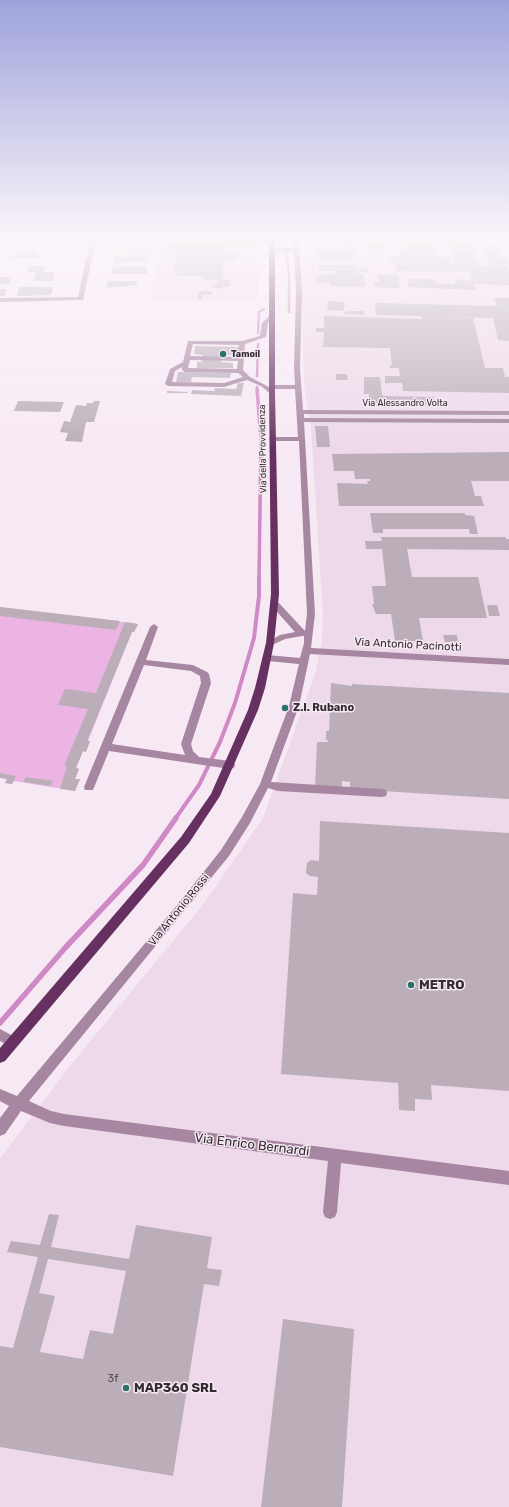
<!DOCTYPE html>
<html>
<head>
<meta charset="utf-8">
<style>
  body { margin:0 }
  canvas { display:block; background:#f7e9f4 }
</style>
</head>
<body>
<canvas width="509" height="1507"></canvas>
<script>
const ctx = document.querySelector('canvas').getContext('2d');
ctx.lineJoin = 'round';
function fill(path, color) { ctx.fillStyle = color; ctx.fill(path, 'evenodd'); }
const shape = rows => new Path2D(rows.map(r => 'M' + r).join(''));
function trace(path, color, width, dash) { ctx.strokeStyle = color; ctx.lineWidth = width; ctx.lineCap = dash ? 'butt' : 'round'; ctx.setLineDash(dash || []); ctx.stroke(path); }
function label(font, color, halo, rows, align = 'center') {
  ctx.font = font + ' Rubik,sans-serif'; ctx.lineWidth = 3; ctx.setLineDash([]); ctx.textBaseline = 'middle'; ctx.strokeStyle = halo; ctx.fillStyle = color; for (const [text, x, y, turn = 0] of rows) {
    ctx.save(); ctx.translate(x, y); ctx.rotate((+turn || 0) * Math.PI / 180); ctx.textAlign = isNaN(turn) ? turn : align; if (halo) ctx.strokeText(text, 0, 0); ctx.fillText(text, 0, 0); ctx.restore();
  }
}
const built = shape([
  [98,240,264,240,264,242,258,243,258,300,150,301,162,243,98,243],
  [302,240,509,241,509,1507,0,1507,0,1159,73,1062,202,906,263,818,316,671,322,640,323,614,311,427,305,394,303,356]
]);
const green = shape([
  [0,607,138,624,134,632,132,632,88,741,90,741,86,752,83,751,76,768,79,769,75,779,80,779,75,791,14,781,12,784,5,783,7,779,0,778]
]);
const streamFar3 = shape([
  [286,248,287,240],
  [286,252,289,275,289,312],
  [258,333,259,312,264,309],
  [257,376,258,344],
  [257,387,257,390]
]);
const streamFar2 = shape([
  [257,389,261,438,259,579]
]);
const streamFar1 = shape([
  [175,819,199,785,220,742,235,703,254,638,259,596,259,578]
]);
const stream = shape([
  [0,1023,65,948,143,865,176,818]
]);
const building = shape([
  [0,240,15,240,14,242,0,242],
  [30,240,64,240,63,242,29,242],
  [124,240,191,240,191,241,124,242],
  [331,240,358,240,358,247,332,246],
  [308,241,322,241,321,245,307,245],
  [435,242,439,257,450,257,452,264,455,264,451,250,473,250,478,266,507,266,509,272,509,285,474,284,476,290,408,287,407,279,435,279,435,283,455,284,455,279,473,281,470,272,396,271,396,263,391,262,390,256,400,256,399,250,404,249,403,243],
  [368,243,388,243,388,249,368,250],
  [449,243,472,243,473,249,450,249],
  [127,245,153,245,152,251,126,252],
  [486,245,500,246,501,251,487,250],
  [226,246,225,254,229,254,229,252,241,255,233,261,224,259,222,279,230,280,229,287,223,287,221,289,211,287,211,285,217,285,217,280,202,279,203,276,177,276,178,270,174,270,177,247],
  [318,249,354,250,354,260,318,259],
  [34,251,38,251,36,256,41,256,40,259,27,259,27,257,20,257,19,259,11,258,11,256,16,256,17,252],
  [484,252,498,252,500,257,508,257,509,265,489,265],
  [147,255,147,262,113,263,114,256],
  [319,265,357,265,357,268,368,268,368,273,357,272,358,274,364,274,365,287,330,286,330,283,316,283,315,275,335,274,335,271,319,271],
  [28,266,44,266,43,272,55,272,53,281,34,281,36,272,27,273],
  [147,266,147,274,112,274,113,267],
  [377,275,398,275,400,288,375,287,374,282,379,282],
  [0,277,12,277,10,284,0,284],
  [107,281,137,281,137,285,107,288],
  [19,287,53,287,51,295,17,296],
  [0,289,7,289,5,296,0,296],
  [199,291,210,291,209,292,212,292,211,295,203,295,202,299,198,299],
  [494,298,509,298,509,341,498,340,493,318,443,317,473,318,485,368,503,368,505,377,509,377,509,393,403,391,402,383,385,383,385,376,400,376,399,368,390,368,390,365,392,365,390,348,323,347,324,332,316,332,316,328,324,328,324,316,422,319,421,316,376,315,375,303,497,306],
  [328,301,344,302,344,311,327,310],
  [351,311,364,311,364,315,345,314,344,312],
  [195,346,243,347,242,355,222,355,221,362,233,363,233,368,197,368,197,362,202,362,203,355,194,354],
  [178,372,186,372,231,373,230,378,192,377,191,382,176,382],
  [336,374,347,374,348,380,336,380],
  [364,377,380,377,382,395,384,396,434,397,435,405,386,404,386,402,367,404,365,402,369,400,369,394,364,394],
  [238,383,244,383,241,396,191,394,192,390,214,391,215,388,236,389],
  [167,391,188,392,187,393,167,393],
  [18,401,64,402,60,412,14,411],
  [94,401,100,401,94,422,86,422,82,442,65,441,68,433,60,432,64,421,70,422,76,405,86,406,87,403,93,403],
  [315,426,328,426,330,447,317,447],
  [509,452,509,481,471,481,475,496,481,496,484,506,339,506,337,483,368,484,367,481,370,481,370,479,355,479,354,471,334,471,332,454],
  [370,513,465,513,465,515,474,516,478,534,470,534,469,529,383,529,383,533,373,533],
  [381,537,506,537,506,539,509,539,509,550,407,549,412,577,478,577,487,618,419,618,423,641,395,641,391,614,376,614,372,604,374,604,372,586,386,586,382,549,366,549,365,541,382,541],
  [487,605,497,605,500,616,489,616],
  [0,607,120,621,116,630,0,616],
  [125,622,138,624,134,632,132,632,87,741,90,741,86,752,83,751,76,768,79,769,75,779,80,779,75,791,60,789,67,766,64,766,88,709,58,705,65,689,96,693],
  [443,635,457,635,458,642,445,642],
  [331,683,352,686,352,684,509,693,509,799,350,789,350,782,342,781,342,789,315,788,317,742,328,742,329,741,326,740,326,731,329,731],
  [0,773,16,776,12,784,5,783,7,779,0,778],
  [26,777,53,781,51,786,23,782],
  [320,821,509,833,509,1091,431,1085,432,1100,415,1099,415,1111,399,1110,398,1083,281,1074,293,893,317,895,318,877,310,876,306,873,307,863,311,860,319,861],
  [49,1214,59,1215,51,1247,129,1259,136,1225,212,1237,207,1268,222,1270,219,1286,204,1284,173,1476,0,1447,0,1346,13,1348,38,1257,7,1252,11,1241,40,1245],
  [48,1259,126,1271,113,1334,90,1330,83,1359,40,1352,55,1296,39,1293],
  [283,1319,354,1329,342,1507,261,1507]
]);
const minor = shape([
  [90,240,96,240,83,300,0,302,0,298,78,297,90,240],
  [251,240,255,240,256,243,249,247,171,247,170,251,165,250,166,245,169,243,248,243,250,242,251,240],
  [293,240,299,240,300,250,302,293,300,368,303,410,509,411,509,415,304,414,304,418,509,419,509,423,304,422,315,614,311,648,509,659,509,665,310,654,299,706,271,782,382,789,386,790,387,793,386,796,382,797,278,791,268,788,250,823,229,856,29,1101,51,1111,64,1114,509,1171,509,1185,341,1163,337,1212,335,1217,330,1219,325,1217,323,1212,328,1161,64,1126,50,1123,21,1111,5,1134,0,1136,0,1118,9,1106,0,1101,0,1089,17,1096,183,898,221,850,242,817,260,784,289,706,299,664,267,661,262,658,267,655,300,658,304,643,304,636,302,636,285,639,270,646,266,643,280,635,295,632,271,605,270,603,271,601,277,601,305,631,307,614,299,441,273,441,269,439,273,437,298,437,295,389,271,389,275,393,272,395,261,386,247,380,224,387,168,386,165,384,170,369,183,362,188,341,242,341,260,336,262,323,273,312,276,314,268,323,266,337,245,344,243,370,250,377,269,387,272,385,295,385,294,368,296,293,294,252,272,252,269,250,272,248,294,248,293,240],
  [193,344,239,345,238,357,190,356,193,344],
  [190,360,238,361,237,369,188,368,190,360],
  [182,367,182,370,185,372,238,373,243,377,224,383,172,382,175,371,182,367],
  [154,624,158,627,146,660,193,665,207,672,209,674,211,683,191,744,193,751,199,757,230,761,234,762,235,765,234,768,230,769,109,751,93,790,85,790,84,787,150,627,154,624],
  [144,665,191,671,200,676,201,683,181,744,185,755,112,744,144,665],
  [0,1029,17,1038,19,1042,17,1046,13,1048,0,1041,0,1029]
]);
const major = shape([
  [269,240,275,240,275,393,279,594,274,643,265,688,258,710,220,796,189,843,5,1061,0,1063,0,1048,181,837,211,794,248,710,255,688,266,643,271,594,269,393,269,240]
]);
const markers = [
  [223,354,4,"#2c7268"],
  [285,708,4,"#2c7268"],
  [411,985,4,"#2c7268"],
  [126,1388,4,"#2c7268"]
];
const farPoinames = [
  ["Tamoil",231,354]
];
const farStreetnames = [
  ["Via Alessandro Volta",405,403],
  ["Via della Provvidenza",263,449,-91]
];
const streetNames = [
  ["Via Antonio Pacinotti",408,645,3],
  ["Via Antonio Rossi",179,910,-51]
];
const poiNames = [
  ["Z.I. Rubano",293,708]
];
const nearNumbernames = [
  ["3f",113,1379]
];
const nearPoinames = [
  ["METRO",419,985],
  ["MAP360 SRL",134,1388]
];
const nearStreetnames = [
  ["Via Enrico Bernardi",252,1145,7]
];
fill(built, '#edd9e9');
fill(green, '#ebb4e3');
trace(streamFar3, '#d089c7', 2.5);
trace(streamFar2, '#d089c7', 3.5);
trace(streamFar1, '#d089c7', 4);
trace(stream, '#d089c7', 5.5);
fill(building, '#bbaeb9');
fill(minor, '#a686a0');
fill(major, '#663060');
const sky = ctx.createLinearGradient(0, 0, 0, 451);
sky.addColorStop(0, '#9ea3db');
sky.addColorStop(0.53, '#fbf5fa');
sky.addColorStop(1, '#fbf5fa00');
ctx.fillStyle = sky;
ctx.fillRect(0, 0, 509, 451);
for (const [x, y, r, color] of markers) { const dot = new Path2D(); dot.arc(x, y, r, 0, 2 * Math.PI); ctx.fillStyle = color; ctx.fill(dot); trace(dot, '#f7e9f4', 1.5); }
label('bold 9px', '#322d31', '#f7e9f4', farPoinames, 'left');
label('9px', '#322d31', '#f7e9f4', farStreetnames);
label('11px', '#322d31', '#f7e9f4', streetNames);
label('bold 11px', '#322d31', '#f7e9f4', poiNames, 'left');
label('11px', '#544d53', null, nearNumbernames);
label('bold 13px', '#322d31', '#f7e9f4', nearPoinames, 'left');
label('13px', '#322d31', '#f7e9f4', nearStreetnames);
</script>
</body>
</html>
